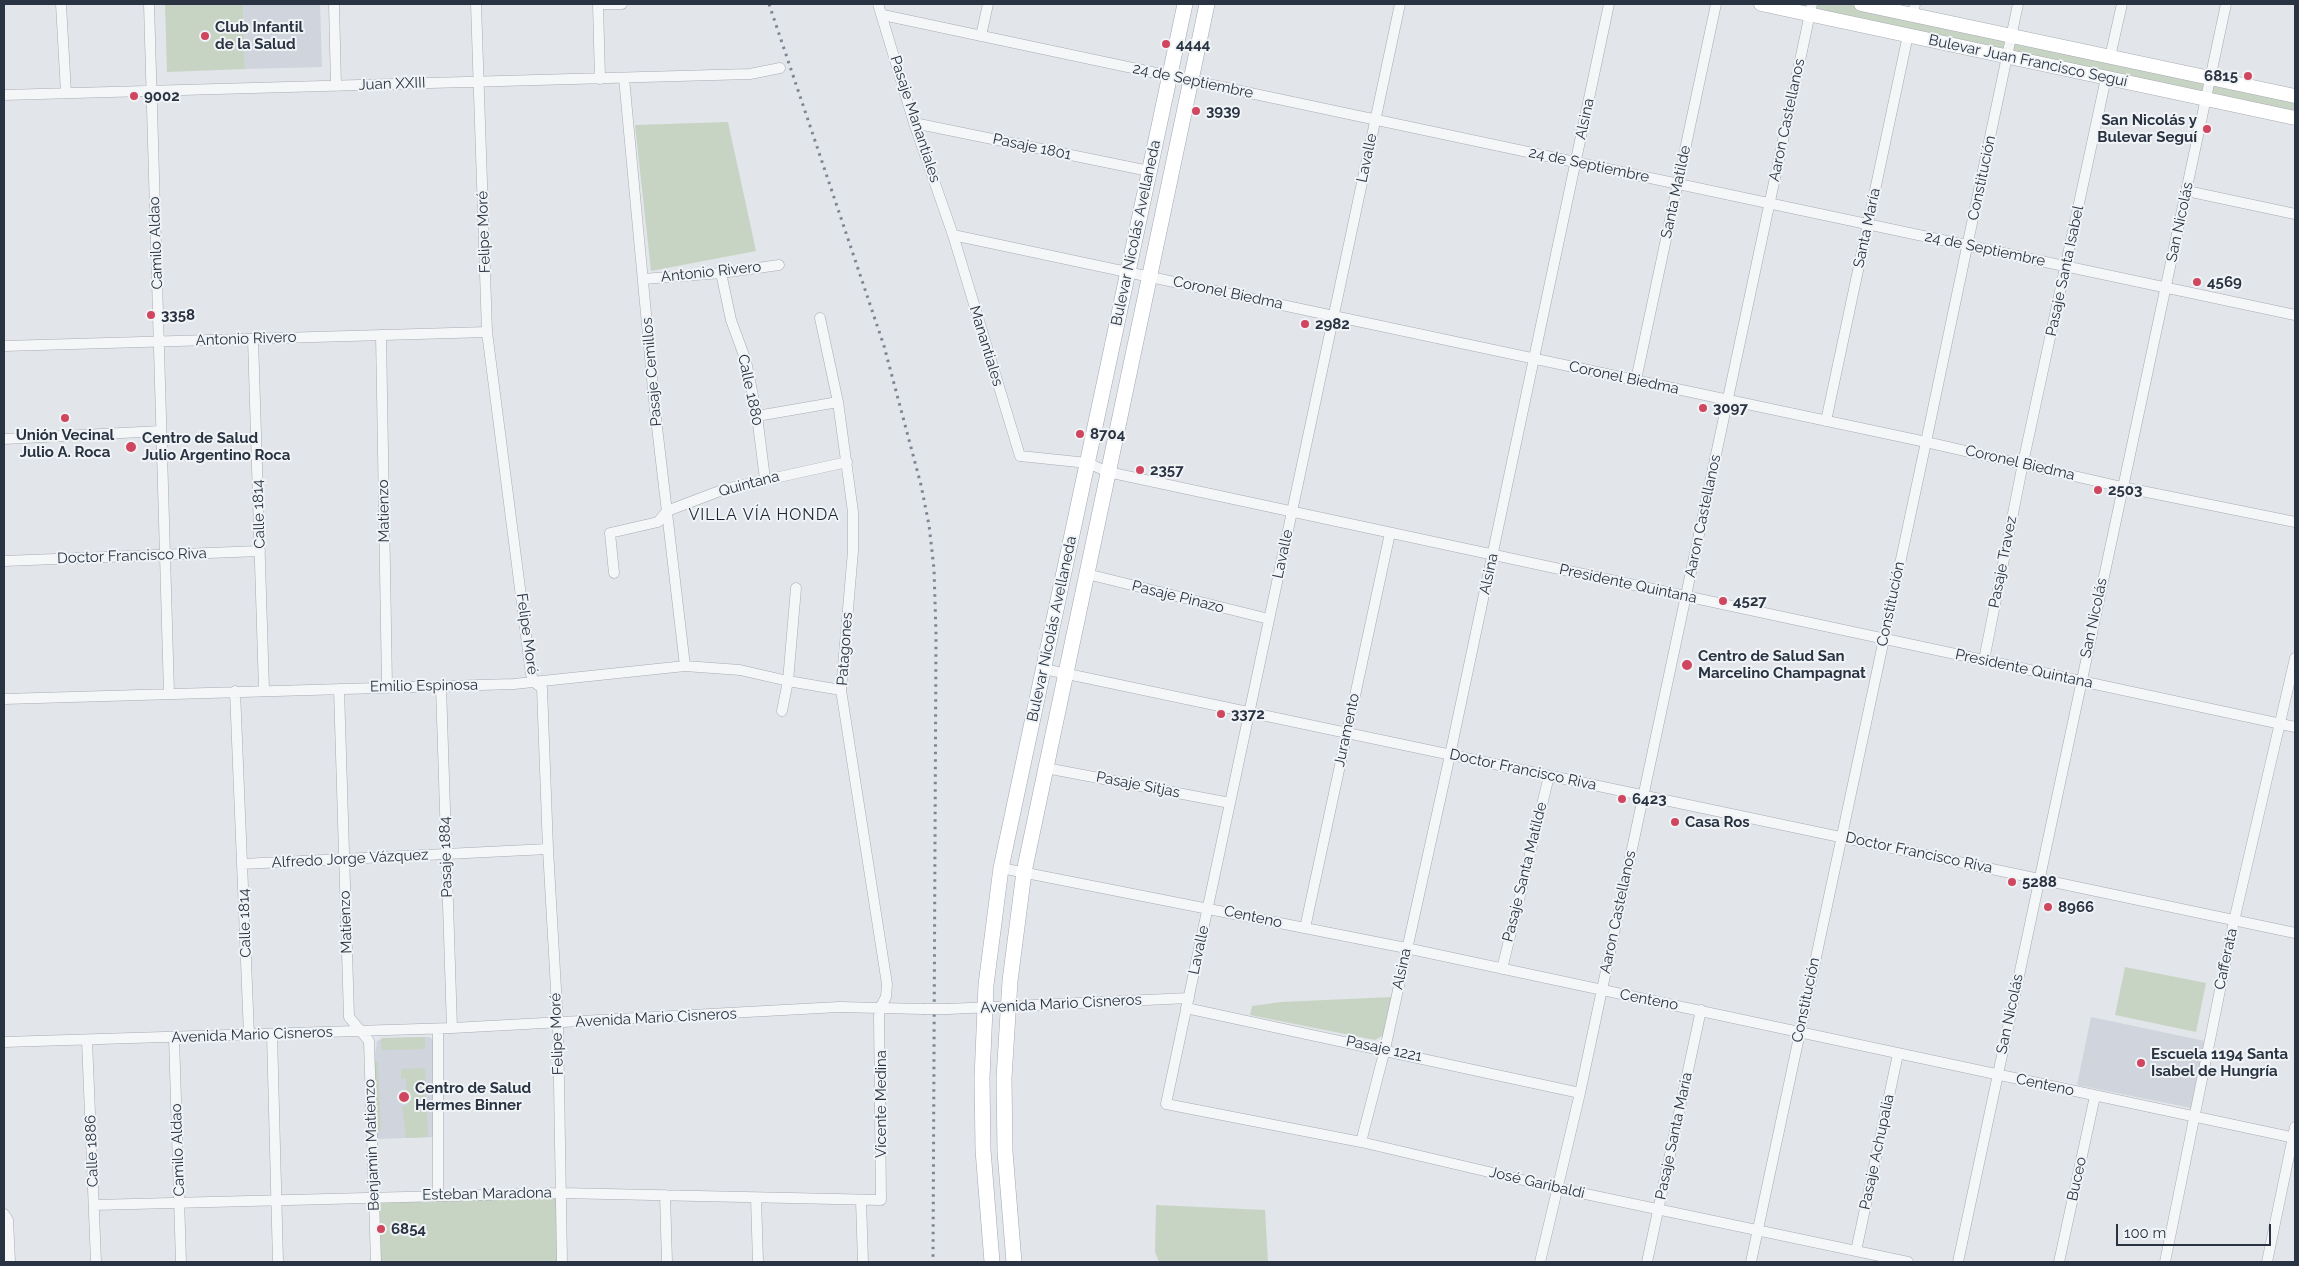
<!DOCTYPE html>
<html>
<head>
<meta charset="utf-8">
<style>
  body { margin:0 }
  #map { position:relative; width:2299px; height:1266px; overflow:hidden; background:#e2e5ea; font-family:Raleway,sans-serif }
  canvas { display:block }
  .frame { position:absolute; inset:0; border:5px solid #293342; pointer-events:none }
  .scale { position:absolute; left:2116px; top:1224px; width:155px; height:22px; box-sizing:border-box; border:2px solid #293342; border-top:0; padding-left:6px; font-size:15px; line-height:18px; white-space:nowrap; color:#293342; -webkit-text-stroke:4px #f1f4f7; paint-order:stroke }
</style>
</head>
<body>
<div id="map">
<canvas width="2299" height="1266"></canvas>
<div class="frame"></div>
<div class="scale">100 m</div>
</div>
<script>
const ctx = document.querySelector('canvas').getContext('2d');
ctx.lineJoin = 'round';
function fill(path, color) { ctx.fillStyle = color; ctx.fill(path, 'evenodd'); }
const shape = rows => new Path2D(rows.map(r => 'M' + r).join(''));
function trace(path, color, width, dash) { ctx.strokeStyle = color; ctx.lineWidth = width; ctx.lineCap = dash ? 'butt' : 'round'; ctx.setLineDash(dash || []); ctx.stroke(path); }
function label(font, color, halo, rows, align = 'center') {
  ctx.font = font + ' Raleway,sans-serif'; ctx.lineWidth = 4; ctx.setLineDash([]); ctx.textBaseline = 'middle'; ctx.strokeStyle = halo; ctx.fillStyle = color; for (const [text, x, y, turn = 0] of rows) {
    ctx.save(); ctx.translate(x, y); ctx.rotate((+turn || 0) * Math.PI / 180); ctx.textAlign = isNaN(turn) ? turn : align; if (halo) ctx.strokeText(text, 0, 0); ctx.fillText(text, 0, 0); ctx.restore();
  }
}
const built = shape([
  [243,4,320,4,322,67,245,69],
  [2091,1017,2205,1041,2191,1108,2077,1085],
  [430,1037,433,1040,433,1137,377,1139,374,1062,377,1041,383,1038]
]);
const green = shape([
  [165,4,243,4,245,69,167,72],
  [1761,4,1861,4,2295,96,2295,118],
  [728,122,756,251,651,271,635,125],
  [2125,967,2206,983,2196,1032,2115,1015],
  [1392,997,1384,1035,1375,1040,1250,1015,1252,1006,1281,1002],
  [425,1037,425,1049,382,1050,381,1039,383,1038],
  [374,1062,378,1062,381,1131,376,1131],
  [423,1068,425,1069,428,1137,406,1138,402,1106,407,1106,406,1079,401,1079,401,1069],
  [561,1193,562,1262,376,1262,374,1197],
  [1156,1205,1265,1210,1268,1262,1159,1262,1155,1252]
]);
const street = shape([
  [61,4,66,93],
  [149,4,169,693],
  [334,4,336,86],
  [476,4,487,332,531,674,534,682,542,688,548,849,558,1024,562,1262],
  [598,4,600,79],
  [598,4,622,4],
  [878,4,914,123,953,235,1020,456,1088,463,1108,472,2295,727],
  [1400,4,1166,1104,1361,1142,1557,1188,1908,1262],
  [883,15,2295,315],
  [1913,15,1915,4],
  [981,36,988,4],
  [2110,57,2122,4],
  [624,78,655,410,685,666],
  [4,95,750,74,780,68],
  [914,123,1149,171],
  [2187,191,2295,214],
  [953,235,1926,442,2122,487,2295,522],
  [721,273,731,320,746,361,757,416,765,479],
  [643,279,721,273,779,265],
  [381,335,387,686],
  [253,339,264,690],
  [4,346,487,332],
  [1636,380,1716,4],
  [757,416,838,402],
  [1826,421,1908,35],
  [4,439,161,431],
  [4,561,260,551],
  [614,573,610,533,658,522,667,511,725,489,847,462],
  [1087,574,1269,619],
  [1984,660,2023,463,2106,78],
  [1044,669,2295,933],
  [441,686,452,1028],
  [339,689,349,1017,369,1041,376,1262],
  [235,691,249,1035],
  [4,699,514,684,685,666,740,670,788,681,841,690],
  [782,711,788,681,796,588],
  [1046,768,1230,803],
  [242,864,548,849],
  [1001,868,1406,948,2295,1138],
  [1305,928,1390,533],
  [1502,969,1549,776],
  [1186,1008,1580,1093],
  [948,1009,1189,998],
  [438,1029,438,1195],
  [272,1034,278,1262],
  [174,1037,181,1262],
  [87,1040,96,1262],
  [4,1042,452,1028,839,1007,923,1009],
  [1361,1142,1385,1049,1450,755,1609,4],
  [665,1195,667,1262],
  [756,1198,758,1262],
  [861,1201,863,1262],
  [94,1205,561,1193,881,1200,879,1016,880,1008,886,997,887,984,841,690,853,551,853,512,838,402,820,318],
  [4,1214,8,1220,10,1262],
  [1856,1251,1898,1054],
  [1540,1262,1580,1093,1812,4],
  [1647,1262,1701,1010],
  [1751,1262,1926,442,2018,4],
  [1958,1262,2226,4],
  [2059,1262,2095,1096],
  [2165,1262,2234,921,2295,658],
  [2267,1262,2295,1127]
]);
const secondary = shape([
  [1761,4,2295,118],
  [1861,4,2295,96]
]);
const primary = shape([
  [992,1262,983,1150,982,1078,986,985,1001,868,1185,4],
  [1014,1262,1005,1152,1004,1078,1010,981,1024,872,1207,4]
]);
const rail = shape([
  [769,4,884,346,921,485,929,525,934,569,936,634,933,1262]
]);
const streetBridge = shape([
  [923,1009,948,1009]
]);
const markers = [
  [205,36,5,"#d0465e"],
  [1166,44,5,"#d0465e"],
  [2248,76,5,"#d0465e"],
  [134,96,5,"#d0465e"],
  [1196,111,5,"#d0465e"],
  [2207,129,5,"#d0465e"],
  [2197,282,5,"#d0465e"],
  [151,315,5,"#d0465e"],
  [1305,324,5,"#d0465e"],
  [1703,408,5,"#d0465e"],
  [65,418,5,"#d0465e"],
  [1080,434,5,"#d0465e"],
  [131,447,6,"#d0465e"],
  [1140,470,5,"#d0465e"],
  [2098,490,5,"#d0465e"],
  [1723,601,5,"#d0465e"],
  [1687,665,6,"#d0465e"],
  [1221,714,5,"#d0465e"],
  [1622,799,5,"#d0465e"],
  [1675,822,5,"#d0465e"],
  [2012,882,5,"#d0465e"],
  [2048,907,5,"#d0465e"],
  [2141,1063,5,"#d0465e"],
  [404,1097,6,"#d0465e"],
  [381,1229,5,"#d0465e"]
];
const poiNames = [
  ["Club Infantil",215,27],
  ["de la Salud",215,44],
  ["4444",1176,44],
  ["6815",2238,76,"right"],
  ["9002",144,96],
  ["3939",1206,111],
  ["San Nicolás y",2197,120,"right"],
  ["Bulevar Seguí",2197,137,"right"],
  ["4569",2207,282],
  ["3358",161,315],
  ["2982",1315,324],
  ["3097",1713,408],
  ["8704",1090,434],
  ["Unión Vecinal",65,435,"center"],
  ["Julio A. Roca",65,452,"center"],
  ["Centro de Salud",142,438],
  ["Julio Argentino Roca",142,455],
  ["2357",1150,470],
  ["2503",2108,490],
  ["4527",1733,601],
  ["Centro de Salud San",1698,656],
  ["Marcelino Champagnat",1698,673],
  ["3372",1231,714],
  ["6423",1632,799],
  ["Casa Ros",1685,822],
  ["5288",2022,882],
  ["8966",2058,907],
  ["Escuela 1194 Santa",2151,1054],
  ["Isabel de Hungría",2151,1071],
  ["Centro de Salud",415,1088],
  ["Hermes Binner",415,1105],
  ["6854",391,1229]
];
const streetNames = [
  ["Bulevar Juan Francisco Seguí",2028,61,12],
  ["24 de Septiembre",1193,81,12],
  ["Juan XXIII",392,84,-2],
  ["Pasaje Manantiales",915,119,72],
  ["Alsina",1585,119,-78],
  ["Aaron Castellanos",1787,120,-78],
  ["Pasaje 1801",1032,147,12],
  ["Lavalle",1367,158,-78],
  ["24 de Septiembre",1589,165,12],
  ["Constitución",1982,178,-78],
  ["Santa Matilde",1676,192,-78],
  ["San Nicolás",2180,222,-78],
  ["Santa María",1867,228,-78],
  ["Felipe Moré",484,232,-92],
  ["Bulevar Nicolás Avellaneda",1136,233,-78],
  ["Camilo Aldao",156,243,-92],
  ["24 de Septiembre",1985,249,12],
  ["Pasaje Santa Isabel",2065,271,-78],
  ["Antonio Rivero",711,272,-6],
  ["Coronel Biedma",1228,293,12],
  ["Antonio Rivero",246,339,-2],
  ["Manantiales",986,346,73],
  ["Pasaje Cemillos",652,372,-95],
  ["Coronel Biedma",1624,378,12],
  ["Calle 1880",750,390,78],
  ["Coronel Biedma",2020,463,13],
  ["Quintana",749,484,-15],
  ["Matienzo",384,511,-91],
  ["Calle 1814",259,514,-92],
  ["Aaron Castellanos",1703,516,-78],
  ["Lavalle",1283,554,-78],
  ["Doctor Francisco Riva",132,556,-2],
  ["Pasaje Travez",2003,562,-79],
  ["Alsina",1489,574,-78],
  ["Presidente Quintana",1628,584,12],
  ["Pasaje Pinazo",1178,597,14],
  ["Constitución",1891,604,-78],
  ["San Nicolás",2094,618,-78],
  ["Bulevar Nicolás Avellaneda",1052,629,-78],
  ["Felipe Moré",527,634,82],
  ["Patagones",845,649,-86],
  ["Presidente Quintana",2024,669,12],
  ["Emilio Espinosa",424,686,-1],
  ["Juramento",1347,730,-78],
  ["Doctor Francisco Riva",1523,770,12],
  ["Pasaje Sitjas",1138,785,11],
  ["Doctor Francisco Riva",1919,853,12],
  ["Pasaje 1884",446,857,-92],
  ["Alfredo Jorge Vázquez",350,859,-3],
  ["Pasaje Santa Matilde",1525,872,-76],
  ["Aaron Castellanos",1618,912,-78],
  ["Centeno",1253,917,12],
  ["Matienzo",346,922,-92],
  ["Calle 1814",245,923,-92],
  ["Lavalle",1199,950,-78],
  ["Cafferata",2226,959,-78],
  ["Alsina",1402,969,-78],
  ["Centeno",1649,1000,11],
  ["Constitución",1806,1000,-78],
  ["Avenida Mario Cisneros",1061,1004,-3],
  ["San Nicolás",2010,1014,-78],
  ["Avenida Mario Cisneros",656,1018,-3],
  ["Felipe Moré",557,1034,-92],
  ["Avenida Mario Cisneros",252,1035,-2],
  ["Pasaje 1221",1384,1049,12],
  ["Centeno",2045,1085,12],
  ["Vicente Medina",881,1104,-90],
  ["Pasaje Santa Maria",1674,1136,-78],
  ["Benjamín Matienzo",372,1145,-92],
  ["Camilo Aldao",178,1150,-92],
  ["Calle 1886",92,1151,-92],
  ["Pasaje Achupalia",1877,1152,-78],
  ["Buceo",2077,1179,-78],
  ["José Garibaldi",1537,1183,13],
  ["Esteban Maradona",487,1194,-1]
];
const neighbourhoodNames = [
  ["VILLA VÍA HONDA",764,515]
];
fill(built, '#d0d4dc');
fill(green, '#c7d4c3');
trace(street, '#a7acb4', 11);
trace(secondary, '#a7acb4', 15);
trace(primary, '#a1aab6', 16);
trace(street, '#f4f6f8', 10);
trace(secondary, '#fff', 14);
trace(primary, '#fff', 15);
trace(rail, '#7b8594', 3, [2.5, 5]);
trace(streetBridge, '#a7acb4', 11, []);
trace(streetBridge, '#f4f6f8', 10);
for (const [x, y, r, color] of markers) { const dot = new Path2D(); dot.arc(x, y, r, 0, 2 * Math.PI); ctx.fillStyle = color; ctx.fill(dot); trace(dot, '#f1f4f7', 2); }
label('bold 15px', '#293342', '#f1f4f7', poiNames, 'left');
label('15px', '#293342', '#f1f4f7', streetNames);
ctx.letterSpacing = '1px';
label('16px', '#1c2433', '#f1f4f7', neighbourhoodNames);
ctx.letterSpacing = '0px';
</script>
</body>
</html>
